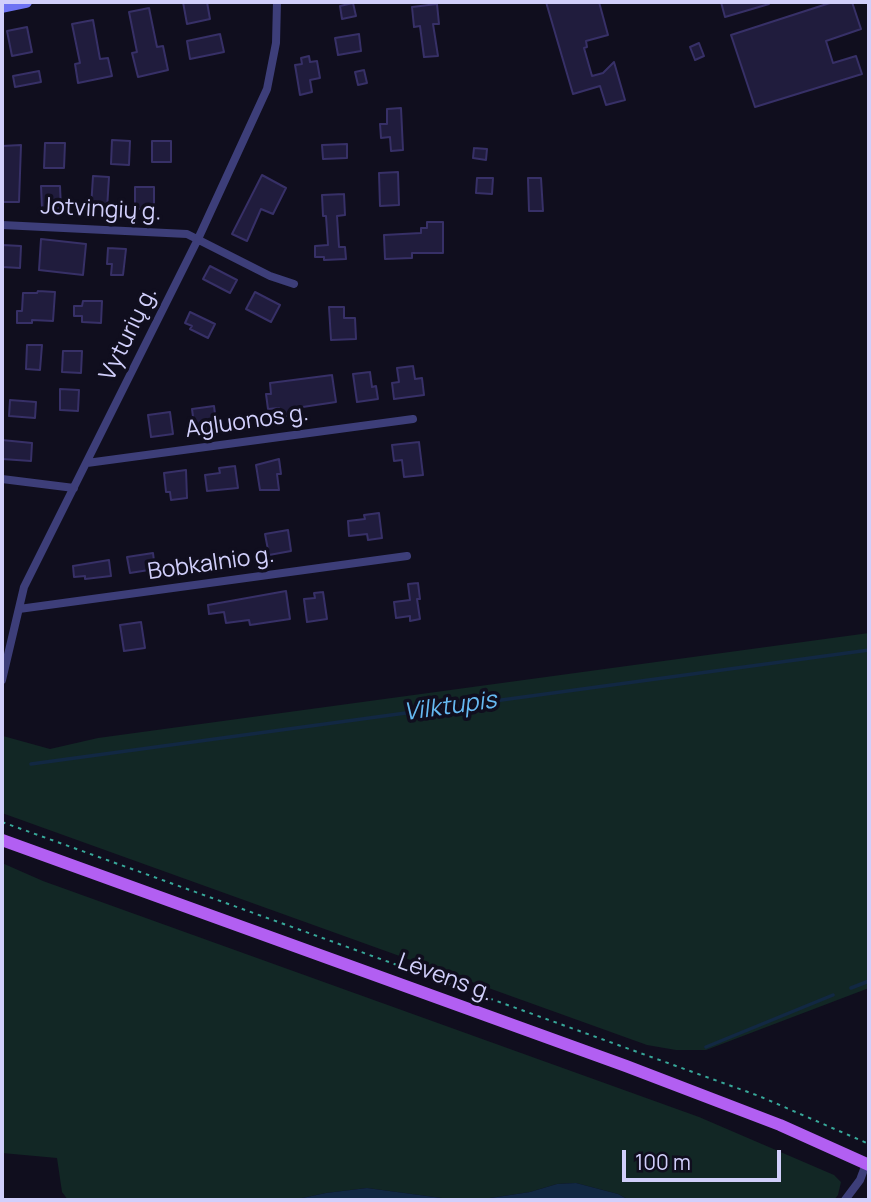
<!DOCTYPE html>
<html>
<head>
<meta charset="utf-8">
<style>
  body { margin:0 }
  #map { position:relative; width:871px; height:1202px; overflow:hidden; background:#100e1e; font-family:Manrope,sans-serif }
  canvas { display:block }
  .frame { position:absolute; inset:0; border:4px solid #d1cffb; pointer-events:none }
  .scale { position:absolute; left:622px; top:1150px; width:159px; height:32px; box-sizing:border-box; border:4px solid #d1cffb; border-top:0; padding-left:9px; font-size:21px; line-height:24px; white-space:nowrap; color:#d1cffb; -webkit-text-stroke:5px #100e1e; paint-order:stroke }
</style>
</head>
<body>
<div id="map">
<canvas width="871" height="1202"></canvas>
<div class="frame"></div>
<div class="scale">100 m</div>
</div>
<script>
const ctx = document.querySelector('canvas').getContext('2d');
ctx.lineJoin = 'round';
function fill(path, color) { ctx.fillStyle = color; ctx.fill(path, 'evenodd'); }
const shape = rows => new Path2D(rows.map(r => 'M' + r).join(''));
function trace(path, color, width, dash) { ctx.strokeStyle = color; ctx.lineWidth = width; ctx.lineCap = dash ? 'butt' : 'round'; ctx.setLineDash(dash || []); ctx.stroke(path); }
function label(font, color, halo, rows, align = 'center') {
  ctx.font = font + ' Manrope,sans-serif'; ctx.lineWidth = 7; ctx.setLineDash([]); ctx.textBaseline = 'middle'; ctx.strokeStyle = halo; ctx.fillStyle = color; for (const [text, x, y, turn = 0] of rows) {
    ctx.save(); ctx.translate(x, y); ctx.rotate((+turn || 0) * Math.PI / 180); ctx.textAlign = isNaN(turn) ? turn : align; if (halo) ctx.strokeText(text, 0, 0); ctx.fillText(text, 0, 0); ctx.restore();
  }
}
const green = shape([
  [869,633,869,988,706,1050,676,1050,647,1045,2,813,3,736,50,749,98,738],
  [2,863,43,881,699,1117,834,1175,841,1182,838,1195,834,1200,629,1200,618,1194,576,1183,557,1184,530,1192,484,1199,449,1199,367,1188,326,1193,293,1200,68,1200,62,1192,57,1158,2,1153]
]);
const water = shape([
  [576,1183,618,1194,629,1200,293,1200,326,1193,367,1188,449,1199,484,1199,530,1192,557,1184]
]);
const stream = shape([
  [31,764,869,650],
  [851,988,869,981],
  [706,1047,833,995]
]);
const building = shape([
  [183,2,207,2,210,19,187,24,183,2],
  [546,2,599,2,608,35,586,41,587,47,584,48,592,76,603,73,614,62,625,100,606,105,600,86,573,94,546,2],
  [721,2,769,2,769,4,725,17,721,2],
  [833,2,852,2,861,29,826,41,833,63,856,56,862,74,755,107,731,35,833,2],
  [353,3,356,16,342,19,340,6,353,3],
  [437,4,439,24,433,24,438,56,424,57,420,26,414,27,412,7,437,4],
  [149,8,157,47,163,46,168,70,138,77,132,53,137,52,129,12,149,8],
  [93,20,100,59,108,58,112,76,78,83,75,64,80,63,72,24,93,20],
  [27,27,32,52,12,56,7,31,27,27],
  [220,34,224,52,190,59,187,41,220,34],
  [359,34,361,51,338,55,335,38,359,34],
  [699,43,704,56,695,60,690,47,699,43],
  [309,56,310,62,317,61,320,78,310,80,312,92,300,95,295,65,302,64,301,58,309,56],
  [364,70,367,83,358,85,355,72,364,70],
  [39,71,41,82,15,87,13,76,39,71],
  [401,108,403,150,391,151,390,137,381,138,380,124,387,124,387,109,401,108],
  [112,140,130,141,129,165,111,164,112,140],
  [152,141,171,141,171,162,152,162,152,141],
  [45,143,65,143,64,168,44,168,45,143],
  [347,144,347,158,323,159,322,145,347,144],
  [21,145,19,202,2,202,2,146,21,145],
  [474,148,487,149,486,160,473,158,474,148],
  [398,172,399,205,380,206,379,173,398,172],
  [262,175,286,188,273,214,261,209,247,241,232,234,262,175],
  [93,176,109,177,107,209,91,208,93,176],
  [477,178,493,178,492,194,476,193,477,178],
  [528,178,541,178,543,211,529,211,528,178],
  [41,186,60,186,61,208,42,208,41,186],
  [135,187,154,187,154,209,135,209,135,187],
  [344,194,345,215,337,216,339,247,345,247,346,259,324,260,324,257,315,257,315,246,328,245,326,216,323,216,322,195,344,194],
  [427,222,443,222,443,253,412,253,412,258,385,259,384,235,421,233,421,228,427,228,427,222],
  [41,239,86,244,83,275,39,270,41,239],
  [2,245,21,246,20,268,2,267,2,245],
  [108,248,126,249,123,275,111,275,112,264,107,264,108,248],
  [210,266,237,280,230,293,203,279,210,266],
  [38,291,55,292,53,321,32,320,32,323,17,323,17,311,22,311,23,293,37,293,38,291],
  [255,292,280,305,271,322,246,309,255,292],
  [83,301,102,301,101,323,82,322,82,316,74,316,74,306,82,306,83,301],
  [329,307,344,307,344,318,355,318,356,339,331,340,329,307],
  [190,312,215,324,208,338,190,329,192,326,185,323,190,312],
  [27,345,42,345,40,370,26,369,27,345],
  [63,351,82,351,81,373,62,372,63,351],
  [413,366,415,379,422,378,424,395,394,399,392,383,399,382,397,368,413,366],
  [370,372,372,387,376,386,378,399,357,402,353,374,370,372],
  [332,375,336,402,296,408,297,413,294,415,280,417,279,408,268,409,266,394,271,394,270,383,332,375],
  [60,389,79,390,78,411,60,410,60,389],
  [10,400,36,402,35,418,9,416,10,400],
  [214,406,217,429,195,432,192,409,214,406],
  [170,412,173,434,151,437,148,415,170,412],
  [2,440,32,443,31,461,2,459,2,440],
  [419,442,423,475,404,477,402,460,394,461,392,445,419,442],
  [279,459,281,474,277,474,279,490,260,490,256,465,279,459],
  [235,466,238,488,207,491,205,475,220,473,219,468,235,466],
  [186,470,187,498,171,500,170,492,166,492,164,473,186,470],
  [379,513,382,538,368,540,367,534,349,536,348,521,365,519,364,515,379,513],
  [288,530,291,551,269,555,265,534,288,530],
  [153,553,155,569,130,573,127,557,153,553],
  [109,560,111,576,85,579,85,576,74,577,73,566,109,560],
  [418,583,420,599,417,599,420,619,410,621,410,616,396,618,394,602,410,600,408,584,418,583],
  [286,591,290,619,250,625,249,620,226,623,224,612,209,614,208,605,286,591],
  [323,592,327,619,307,622,304,599,315,598,314,593,323,592],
  [141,622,145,648,124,651,120,625,141,622]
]);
const path = shape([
  [2,822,759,1096,869,1144]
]);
const minor = shape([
  [2,225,187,234,270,276,294,284],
  [87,463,413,419],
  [2,479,74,488],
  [19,609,407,556],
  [2,680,24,587,198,239,267,89,276,43,277,2],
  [845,1200,860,1180,866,1164]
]);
const secondary = shape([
  [2,7,26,2]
]);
const primary = shape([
  [2,840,626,1066,780,1125,869,1165]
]);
const streetNames = [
  ["Jotvingių g.",101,210,3],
  ["Vyturių g.",129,334,-64],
  ["Agluonos g.",247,422,-8],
  ["Bobkalnio g.",211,564,-8],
  ["Lėvens g.",445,978,20]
];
const waterNames = [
  ["Vilktupis",450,707,-8]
];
fill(green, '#122725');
fill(water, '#122843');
trace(stream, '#122843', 3.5);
fill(building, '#201c3d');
trace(building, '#373067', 2);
trace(path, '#37a799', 2, [3.5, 5]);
trace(minor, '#3d3e79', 8);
trace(secondary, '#6e73f3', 12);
trace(primary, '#b25ff2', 12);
label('23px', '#d1cffb', '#100e1e', streetNames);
label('italic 24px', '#66b9f2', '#100e1e', waterNames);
</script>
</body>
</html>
